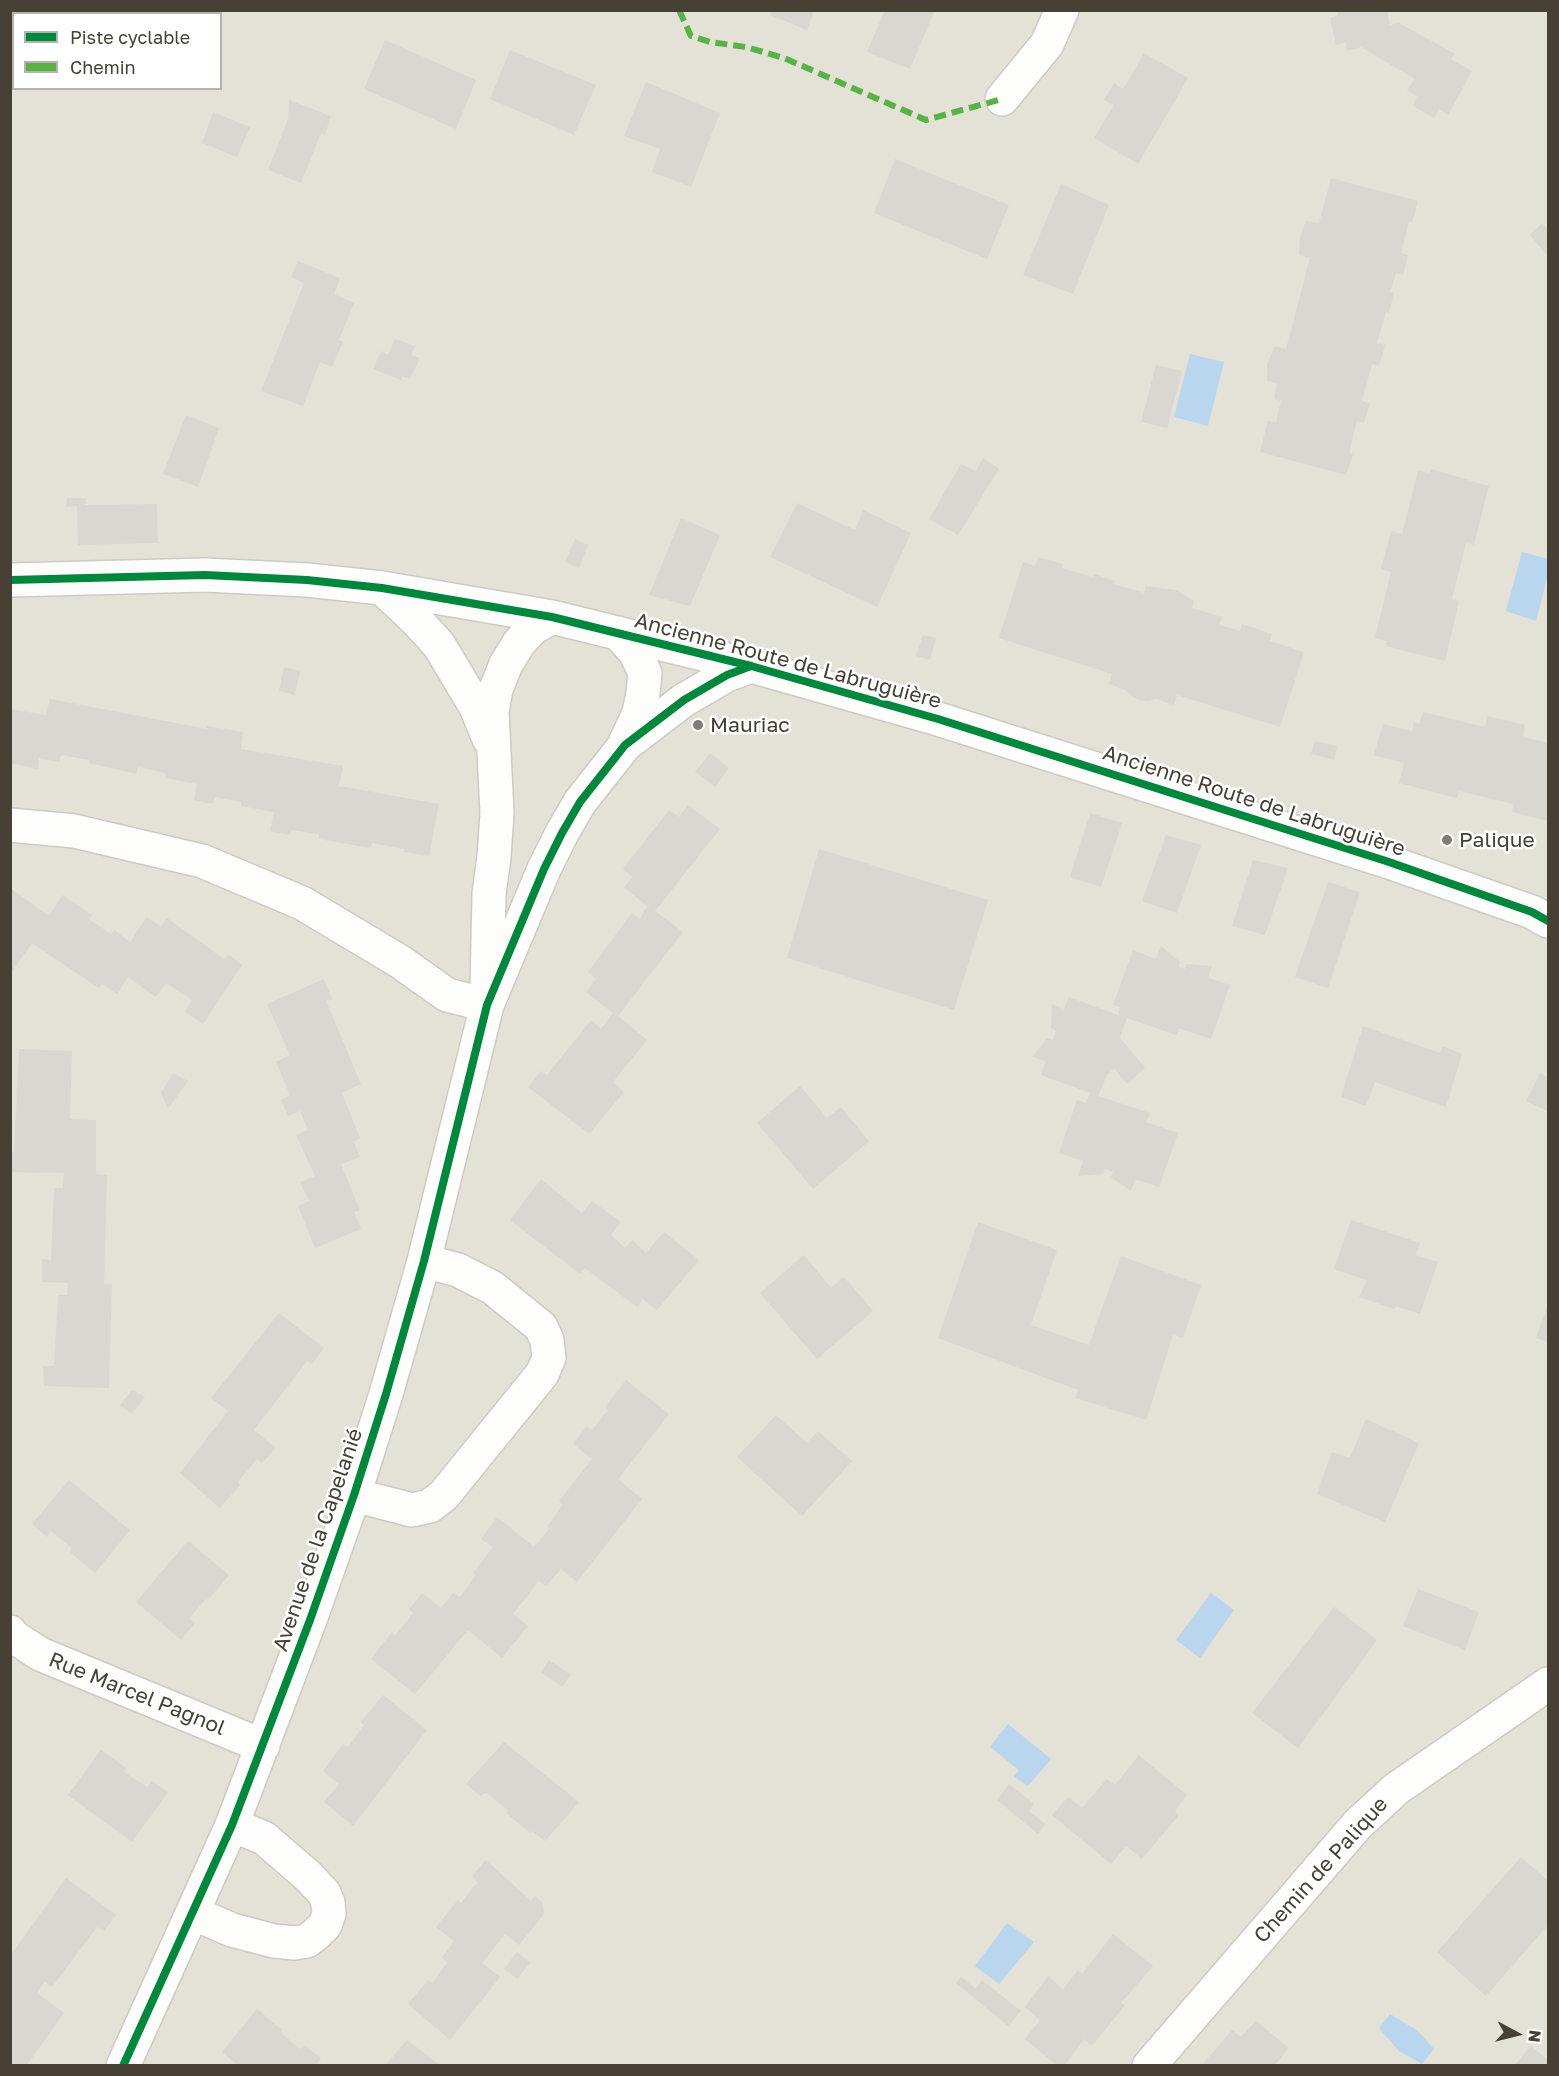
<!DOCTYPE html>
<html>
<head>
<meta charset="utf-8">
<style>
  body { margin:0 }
  #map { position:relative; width:1559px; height:2076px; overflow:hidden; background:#f0efe9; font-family:"Golos Text",sans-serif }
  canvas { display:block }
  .frame { position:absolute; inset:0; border:12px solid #464035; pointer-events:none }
  .legend { position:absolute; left:12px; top:12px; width:210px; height:78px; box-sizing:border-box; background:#fff; border:2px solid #b5b3ae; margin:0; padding:8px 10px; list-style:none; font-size:18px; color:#464035 }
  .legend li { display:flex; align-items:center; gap:12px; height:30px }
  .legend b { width:30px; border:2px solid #b5b3ae }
  .north { position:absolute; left:1487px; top:2004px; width:60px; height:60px; -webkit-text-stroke:4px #fff; paint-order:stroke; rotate:97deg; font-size:16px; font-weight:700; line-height:24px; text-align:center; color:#464035 }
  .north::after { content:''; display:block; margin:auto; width:21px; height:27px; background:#464035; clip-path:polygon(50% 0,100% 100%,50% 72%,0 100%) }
</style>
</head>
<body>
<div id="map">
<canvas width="1559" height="2076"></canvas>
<div class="frame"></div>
<ul class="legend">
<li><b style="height:8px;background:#00873e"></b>Piste cyclable</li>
<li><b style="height:8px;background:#57b346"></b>Chemin</li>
</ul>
<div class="north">N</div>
</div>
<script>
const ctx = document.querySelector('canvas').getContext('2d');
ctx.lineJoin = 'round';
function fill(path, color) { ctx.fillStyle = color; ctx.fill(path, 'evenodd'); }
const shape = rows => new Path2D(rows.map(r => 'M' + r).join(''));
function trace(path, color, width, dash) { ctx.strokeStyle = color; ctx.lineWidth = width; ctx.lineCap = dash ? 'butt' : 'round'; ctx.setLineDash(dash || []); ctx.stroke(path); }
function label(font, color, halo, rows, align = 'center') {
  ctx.font = font + ' "Golos Text",sans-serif'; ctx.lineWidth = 5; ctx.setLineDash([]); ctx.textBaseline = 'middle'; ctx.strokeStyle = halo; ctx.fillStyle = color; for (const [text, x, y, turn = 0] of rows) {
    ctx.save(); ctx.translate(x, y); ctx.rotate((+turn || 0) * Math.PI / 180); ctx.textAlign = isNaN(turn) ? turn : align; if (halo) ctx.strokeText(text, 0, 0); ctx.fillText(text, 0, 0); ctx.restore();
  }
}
const residential = shape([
  [11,11,1548,11,1548,2065,11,2065],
  [14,14,220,14,220,88,14,88]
]);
const water = shape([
  [1190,354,1224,362,1208,426,1174,417],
  [1522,552,1548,559,1548,575,1536,621,1506,611],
  [1211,1593,1234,1610,1200,1658,1176,1640],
  [1008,1724,1051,1759,1028,1786,1014,1776,1019,1770,990,1747],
  [1007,1923,1034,1942,999,1984,975,1966],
  [1390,2014,1418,2031,1434,2049,1422,2064,1399,2051,1379,2028]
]);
const building = shape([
  [10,10,29,10,28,14,14,14,14,33,11,41],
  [146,10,209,10,208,14,145,14],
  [772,10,814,10,807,30,770,15],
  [885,10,935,10,910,69,867,52],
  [1337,10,1387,10,1390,25,1399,23,1455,54,1451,59,1472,71,1448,115,1439,109,1434,118,1413,106,1417,96,1407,91,1415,79,1361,47,1347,51,1346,42,1336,45,1330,18,1338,15],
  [385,40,476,80,456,129,364,89],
  [510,50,596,85,574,135,490,99],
  [1144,53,1188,78,1138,164,1094,138,1114,105,1104,100,1114,83,1123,89],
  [646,82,720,113,691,187,652,172,660,149,624,136],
  [289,100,331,116,325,135,321,133,301,183,268,170,288,119],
  [213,112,250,127,237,157,202,143],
  [895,159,1009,205,987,259,874,213],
  [1331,178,1418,201,1412,223,1409,222,1401,253,1408,255,1403,275,1396,273,1390,292,1394,293,1389,313,1386,312,1377,343,1385,345,1379,366,1372,364,1362,401,1370,403,1364,423,1357,421,1349,453,1353,454,1346,475,1260,452,1268,421,1276,422,1281,401,1274,399,1277,383,1267,381,1267,364,1275,346,1286,349,1310,258,1299,255,1300,236,1306,221,1319,223],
  [1061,184,1109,205,1073,294,1023,275],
  [1542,223,1548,229,1548,252,1546,254,1530,235],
  [298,261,340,278,334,294,354,303,339,340,343,342,332,367,320,362,303,406,261,391,304,283,291,277],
  [395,339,415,346,411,355,420,358,410,379,402,376,401,380,373,369,381,351,388,355],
  [1156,365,1182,371,1167,428,1141,422],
  [186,415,219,428,198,487,163,474],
  [983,458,999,469,958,535,929,519,961,464,976,471],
  [1431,469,1489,486,1474,545,1466,543,1452,599,1459,601,1445,661,1386,646,1387,641,1375,638,1391,572,1381,569,1391,531,1402,534,1418,470,1430,473],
  [67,498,86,498,85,505,157,504,158,543,78,545,77,506,66,507],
  [797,503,855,530,863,510,911,533,877,607,770,557],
  [681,518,720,535,690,606,649,595],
  [575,539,588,545,579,568,565,562],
  [1038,557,1063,564,1062,568,1093,577,1094,574,1115,581,1114,584,1144,593,1146,586,1176,590,1194,601,1192,608,1222,617,1219,625,1240,631,1242,624,1272,634,1270,641,1304,652,1280,727,1177,695,1174,705,1156,699,1148,701,1139,700,1133,697,1125,690,1109,684,1112,674,999,638,1023,562,1035,566],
  [923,635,936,638,930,660,916,656],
  [284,667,300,671,295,695,279,691],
  [50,699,207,729,207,726,243,732,241,749,343,766,339,786,439,804,429,856,404,852,404,849,372,843,370,848,319,839,319,834,291,830,290,835,270,831,274,812,241,806,241,802,215,797,213,804,194,800,197,784,165,778,166,773,138,767,136,774,89,763,89,760,61,755,59,762,39,758,38,769,10,763,10,709,46,715],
  [1423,712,1485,727,1487,716,1525,725,1523,737,1548,743,1548,821,1512,812,1513,804,1459,791,1457,798,1399,783,1404,763,1374,755,1383,724,1412,731,1414,722,1419,724],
  [1315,741,1337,746,1334,760,1311,754],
  [710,753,729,768,715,787,695,772],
  [688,805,720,829,655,911,683,932,618,1016,647,1040,613,1082,624,1092,589,1134,528,1087,541,1071,547,1075,591,1020,601,1029,613,1013,586,992,596,979,588,972,632,913,640,919,647,906,624,887,633,877,623,869,669,810,679,817],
  [1090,813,1122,823,1101,887,1070,877],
  [1166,835,1201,845,1177,913,1142,901],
  [819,849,988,900,954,1010,787,958],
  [1253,860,1288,868,1265,935,1232,926],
  [1328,882,1360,892,1328,988,1295,977],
  [10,888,49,916,63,895,92,915,89,919,111,934,114,930,130,942,147,917,161,927,167,918,224,959,228,954,242,965,203,1024,185,1012,192,1000,166,983,156,997,128,977,117,994,102,984,99,988,32,943,10,974],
  [1161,946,1180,962,1178,967,1185,969,1187,964,1212,966,1208,978,1230,985,1211,1039,1179,1028,1176,1035,1127,1018,1120,1038,1145,1068,1127,1084,1114,1068,1107,1075,1098,1096,1150,1113,1146,1122,1178,1133,1159,1187,1135,1179,1131,1191,1111,1177,1113,1172,1105,1169,1103,1174,1078,1176,1083,1161,1059,1153,1077,1100,1086,1103,1090,1093,1041,1075,1046,1061,1032,1057,1047,1038,1053,1040,1056,1031,1051,1028,1052,1004,1064,1009,1069,997,1118,1015,1120,1007,1113,1005,1133,950,1156,959],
  [324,979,332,999,326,1001,361,1084,342,1093,360,1138,354,1142,360,1157,341,1164,360,1210,354,1212,361,1229,315,1248,298,1206,309,1201,300,1182,315,1176,296,1135,308,1130,300,1111,288,1116,281,1100,290,1095,276,1062,290,1055,267,1004],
  [1363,1026,1440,1053,1443,1046,1462,1054,1446,1107,1375,1082,1366,1106,1341,1097],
  [19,1049,72,1051,70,1119,96,1120,96,1174,107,1175,104,1284,112,1284,109,1388,44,1386,43,1366,54,1366,58,1295,67,1295,68,1283,42,1282,42,1259,51,1260,54,1188,63,1188,64,1173,10,1172,10,1152,14,1152],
  [173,1073,188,1081,168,1109,161,1093],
  [1540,1073,1548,1078,1547,1111,1526,1101],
  [800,1086,827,1118,841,1107,869,1141,813,1189,757,1123],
  [541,1179,582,1213,592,1201,621,1222,611,1235,625,1248,632,1240,646,1253,664,1232,699,1260,657,1310,643,1299,637,1307,585,1268,580,1274,510,1220],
  [1351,1220,1420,1243,1416,1255,1438,1262,1420,1314,1396,1306,1394,1309,1359,1297,1367,1280,1334,1269],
  [978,1222,1057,1250,1031,1325,1089,1345,1121,1256,1201,1285,1183,1338,1173,1335,1146,1420,1075,1398,1078,1390,938,1338],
  [804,1255,831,1288,844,1277,873,1311,817,1359,760,1293],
  [1548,1304,1548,1342,1536,1338],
  [279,1313,324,1348,312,1364,307,1361,254,1430,276,1448,262,1463,257,1459,238,1482,240,1485,220,1508,180,1473,228,1411,211,1398],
  [626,1380,669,1414,618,1479,642,1499,577,1582,561,1569,546,1586,539,1581,513,1614,528,1626,502,1658,468,1630,415,1694,371,1659,392,1632,395,1636,413,1613,409,1609,422,1593,441,1608,453,1593,460,1597,476,1575,473,1573,493,1547,481,1539,497,1517,534,1547,550,1528,547,1527,563,1504,559,1501,592,1459,573,1444,587,1426,592,1430,608,1410,605,1407],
  [132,1390,145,1397,132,1414,120,1405],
  [776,1415,807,1443,818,1431,852,1461,802,1516,737,1457],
  [1366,1419,1419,1443,1385,1522,1317,1494,1332,1452,1350,1458],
  [69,1480,130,1530,95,1573,69,1551,72,1548,51,1531,47,1537,32,1524],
  [188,1541,229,1575,208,1600,206,1599,189,1618,195,1623,181,1640,136,1602],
  [1418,1589,1479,1612,1465,1650,1403,1626],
  [1334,1607,1377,1640,1298,1748,1252,1713],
  [549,1660,571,1675,562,1687,541,1672],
  [383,1695,427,1730,353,1826,324,1802,339,1784,323,1771,343,1744,348,1747,364,1725,361,1722],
  [504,1742,579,1802,545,1841,532,1831,530,1833,506,1813,508,1810,486,1793,480,1796,466,1784],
  [101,1750,126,1768,124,1772,147,1787,152,1781,168,1792,132,1842,68,1795],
  [1139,1755,1187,1795,1175,1811,1179,1815,1142,1859,1126,1846,1111,1864,1052,1815,1068,1797,1082,1808,1107,1779,1115,1785],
  [1009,1784,1034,1804,1029,1811,1045,1824,1038,1834,997,1800],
  [1521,1857,1548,1881,1548,1925,1486,1996,1437,1952],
  [486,1860,531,1901,535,1896,543,1903,544,1914,519,1945,505,1934,482,1963,500,1977,450,2040,408,2004,428,1980,432,1983,447,1963,442,1958,454,1941,436,1927,458,1900,461,1903,478,1882,472,1876],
  [66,1878,116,1915,104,1931,97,1927,52,1987,45,1982,37,1993,64,2013,26,2066,10,2066,10,1999,12,1997,10,1995,10,1956],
  [1113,1934,1153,1966,1121,2003,1125,2005,1092,2046,1084,2039,1064,2066,1057,2066,1025,2039,1040,2020,1025,2007,1048,1976,1063,1989,1078,1970,1082,1974],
  [517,1952,530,1963,517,1979,504,1969],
  [961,1977,976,1989,982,1980,1021,2011,1008,2026,956,1983],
  [257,2009,282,2030,280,2032,300,2049,304,2045,321,2058,315,2066,239,2066,222,2052],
  [1256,2021,1289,2048,1274,2066,1201,2066,1232,2030,1241,2037],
  [407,2040,441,2066,385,2066],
  [1531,2046,1548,2060,1548,2066,1514,2066]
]);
const minor = shape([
  [1002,99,1047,44,1062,10],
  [10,580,205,575,307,580,382,588,552,617,751,666,938,719,1386,861,1532,912,1548,921],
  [382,588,417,621,439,645,476,707,489,739],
  [618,633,635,652,645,673,643,693,639,713,625,743],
  [10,825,74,831,202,861,302,903,399,961,447,995,487,1005],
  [487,988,489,894,494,857,497,813,492,712,496,689,506,664,519,643,533,628,552,617],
  [354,1495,412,1510,430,1506,444,1495,542,1374,549,1358,547,1340,541,1327,493,1288,458,1270,424,1261],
  [10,1632,14,1637,40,1654,263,1746],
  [193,1913,232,1930,274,1941,295,1943,307,1941,316,1934,325,1925,329,1914,328,1903,324,1893,308,1876,264,1838,232,1825],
  [123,2066,232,1825,310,1620,354,1495,386,1394,424,1261,487,1005,544,869,562,833,580,802,625,745,684,700,727,675,751,666],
  [1149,2066,1358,1824,1396,1789,1548,1684]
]);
const quiet = shape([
  [679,10,691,36,710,42,746,47,784,58,926,120,1002,99]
]);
const cycleway = shape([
  [10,580,205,575,307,580,382,588,552,617,751,666,938,719,1386,861,1532,912,1548,921],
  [123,2066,232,1825,310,1620,354,1495,386,1394,424,1261,487,1005,544,869,562,833,580,802,625,745,684,700,727,675,751,666]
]);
const markers = [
  [698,725,6,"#827d74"],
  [1447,840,6,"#827d74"]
];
const streetNames = [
  ["Ancienne Route de Labruguière",788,661,15],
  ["Ancienne Route de Labruguière",1254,801,18],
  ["Avenue de la Capelanié",318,1540,-71],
  ["Rue Marcel Pagnol",137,1694,22],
  ["Chemin de Palique",1321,1870,-48]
];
const poiNames = [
  ["Mauriac",710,725],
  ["Palique",1459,840]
];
fill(residential, '#e4e1d6');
fill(water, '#b9d6ee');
fill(building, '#dad7d1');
trace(minor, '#cccbc5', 36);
trace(minor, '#fdfdfc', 33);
trace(quiet, '#57b346', 6, [12, 6]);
trace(cycleway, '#00873e', 8);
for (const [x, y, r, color] of markers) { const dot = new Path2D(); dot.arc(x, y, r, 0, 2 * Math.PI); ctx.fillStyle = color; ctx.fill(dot); trace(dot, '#fff', 2); }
label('21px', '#464035', '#fff', streetNames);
label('21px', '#464035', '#fff', poiNames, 'left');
</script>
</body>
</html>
